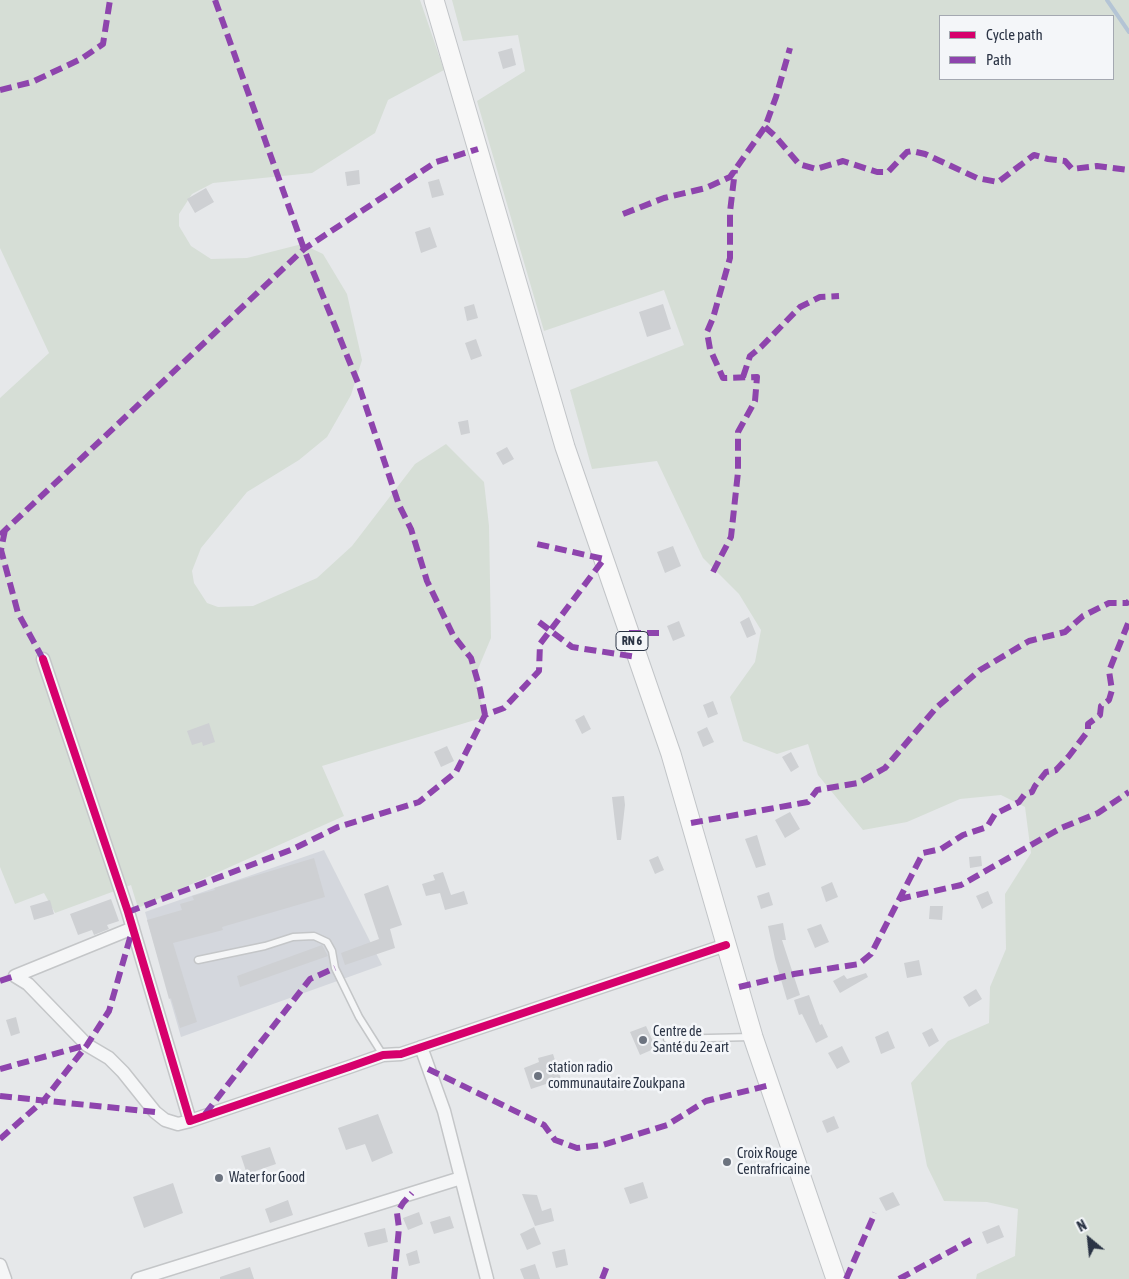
<!DOCTYPE html>
<html>
<head>
<meta charset="utf-8">
<style>
  body { margin:0 }
  #map { position:relative; width:1129px; height:1279px; overflow:hidden; background:#e6e8ea; font-family:"Asap Condensed",sans-serif }
  canvas { display:block }
  .legend { position:absolute; left:939px; top:15px; width:175px; height:65px; box-sizing:border-box; background:#f4f6f9; border:1px solid #a4a8b1; margin:0; padding:6px 9px; list-style:none; font-size:15px; color:#2b3445 }
  .legend li { display:flex; align-items:center; gap:10px; height:25px }
  .legend b { width:25px; border:1px solid #a4a8b1 }
  .north { position:absolute; left:1064px; top:1214px; width:50px; height:50px; -webkit-text-stroke:4px #f4f6f9; paint-order:stroke; rotate:332deg; font-size:14px; font-weight:700; line-height:20px; text-align:center; color:#2b3445 }
  .north::after { content:''; display:block; margin:auto; width:18px; height:22px; background:#2b3445; clip-path:polygon(50% 0,100% 100%,50% 72%,0 100%) }
</style>
</head>
<body>
<div id="map">
<canvas width="1129" height="1279"></canvas>
<ul class="legend">
<li><b style="height:6px;background:#d6006c"></b>Cycle path</li>
<li><b style="height:6px;background:#8e44ad"></b>Path</li>
</ul>
<div class="north">N</div>
</div>
<script>
const ctx = document.querySelector('canvas').getContext('2d');
ctx.lineJoin = 'round';
function fill(path, color) { ctx.fillStyle = color; ctx.fill(path, 'evenodd'); }
const shape = rows => new Path2D(rows.map(r => 'M' + r).join(''));
function trace(path, color, width, dash) { ctx.strokeStyle = color; ctx.lineWidth = width; ctx.lineCap = dash ? 'butt' : 'round'; ctx.setLineDash(dash || []); ctx.stroke(path); }
function label(font, color, halo, rows, align = 'center') {
  ctx.font = font + ' "Asap Condensed",sans-serif'; ctx.lineWidth = 5; ctx.setLineDash([]); ctx.textBaseline = 'middle'; ctx.strokeStyle = halo; ctx.fillStyle = color; for (const [text, x, y, turn = 0] of rows) {
    ctx.save(); ctx.translate(x, y); ctx.rotate((+turn || 0) * Math.PI / 180); ctx.textAlign = isNaN(turn) ? turn : align; if (halo) ctx.strokeText(text, 0, 0); ctx.fillText(text, 0, 0); ctx.restore();
  }
}
const built = shape([
  [324,850,382,965,181,1037,145,912]
]);
const green = shape([
  [0,0,420,0,444,70,388,100,375,133,312,173,213,183,192,194,179,214,179,226,191,246,211,259,247,258,302,244,323,254,347,294,362,360,351,395,327,437,299,460,247,492,201,548,192,571,194,583,207,603,218,607,253,606,317,578,352,546,415,464,446,444,484,482,489,526,491,638,475,676,485,717,322,766,344,816,138,908,131,885,55,913,44,893,15,904,0,867,0,398,49,353,0,248],
  [452,0,1129,0,1129,1279,976,1279,977,1274,1015,1256,1018,1209,987,1202,944,1201,927,1166,911,1083,948,1041,989,1023,990,987,1006,949,1005,894,1031,853,1025,807,1001,795,960,799,907,822,863,830,818,775,808,744,777,754,743,741,730,697,755,662,761,630,739,594,703,558,657,461,592,469,570,390,684,345,664,290,544,331,477,101,525,71,518,35,463,41],
  [940,16,1113,16,1113,79,940,79]
]);
const stream = shape([
  [1107,0,1129,32]
]);
const building = shape([
  [512,48,516,65,503,69,498,52],
  [359,170,360,184,347,186,345,172],
  [439,179,444,195,432,198,428,182],
  [206,188,214,202,195,213,187,199],
  [430,227,437,247,421,253,415,232],
  [474,304,478,318,467,321,464,307],
  [663,304,671,329,647,337,639,312],
  [476,339,482,356,471,360,465,343],
  [468,420,470,433,461,435,458,422],
  [507,447,514,459,503,465,496,453],
  [673,546,681,566,665,573,657,552],
  [749,617,756,634,747,638,740,622],
  [679,621,685,636,673,641,667,626],
  [713,701,718,714,708,718,703,705],
  [584,715,591,729,582,734,575,720],
  [209,723,215,742,203,746,202,742,192,745,187,731],
  [707,727,714,742,703,747,697,732],
  [447,746,454,761,441,767,434,752],
  [791,752,799,767,791,772,782,757],
  [624,796,625,805,621,840,617,840,612,797],
  [790,812,800,829,785,838,775,820],
  [757,835,766,865,756,868,745,839],
  [658,856,664,870,655,874,649,860],
  [981,856,982,866,970,868,969,857],
  [314,858,325,897,222,927,223,930,173,943,197,1022,180,1028,171,998,169,999,147,920,182,910,180,904,194,900,192,896,215,890,214,888],
  [443,872,451,895,464,891,468,904,445,910,440,893,426,896,422,884,435,880,433,875],
  [832,882,838,897,826,902,821,887],
  [388,885,402,925,390,929,395,948,345,965,341,953,379,939,364,894],
  [988,891,993,903,982,909,976,896],
  [769,892,773,905,761,909,757,896],
  [111,899,119,921,107,925,109,929,94,935,92,930,78,935,70,914],
  [50,900,54,914,34,920,30,906],
  [930,906,943,906,942,920,929,919],
  [783,923,786,940,782,940,800,995,787,1000,775,959,768,926],
  [821,924,829,942,815,948,807,929],
  [322,945,328,956,240,987,237,976],
  [919,960,922,975,907,978,904,963],
  [866,973,868,977,840,993,833,981,844,975,847,979],
  [976,989,982,999,969,1007,963,997],
  [809,995,820,1025,822,1024,828,1037,816,1043,802,1014,799,1015,794,1000],
  [16,1017,20,1033,11,1036,6,1020],
  [646,1026,656,1048,640,1055,630,1032],
  [932,1028,939,1041,929,1047,922,1033],
  [888,1031,895,1048,881,1054,875,1037],
  [842,1046,850,1062,837,1069,828,1053],
  [553,1054,561,1079,531,1089,524,1068,539,1062,538,1058],
  [378,1114,393,1153,372,1162,365,1144,346,1150,338,1128],
  [834,1116,839,1128,827,1133,822,1121],
  [270,1147,276,1164,247,1174,241,1156],
  [643,1182,648,1198,630,1204,624,1188],
  [173,1183,183,1213,144,1228,133,1197],
  [893,1192,900,1205,886,1211,879,1198],
  [522,1194,537,1195,542,1211,551,1208,554,1221,535,1226],
  [288,1200,293,1215,270,1223,265,1209],
  [419,1212,423,1224,408,1230,403,1218],
  [450,1216,454,1228,434,1234,430,1222],
  [999,1225,1004,1237,987,1244,982,1232],
  [534,1227,541,1244,527,1250,520,1234],
  [385,1228,388,1242,368,1247,364,1233],
  [565,1249,568,1265,556,1268,552,1252],
  [417,1250,420,1263,409,1266,406,1254],
  [535,1264,540,1279,524,1279,520,1269],
  [250,1267,254,1279,220,1279,220,1277]
]);
const lane = shape([
  [198,960,265,946,293,937,314,936,327,942,332,951,335,968,359,1017,383,1055],
  [667,1039,751,1037]
]);
const street = shape([
  [43,659,128,912,190,1121,349,1067,383,1055,401,1054,726,945],
  [15,976,28,984,87,1045,109,1058,123,1072,155,1112,165,1120,178,1124,190,1121],
  [15,976,133,928],
  [421,1047,444,1111,487,1279],
  [0,1265,5,1279],
  [138,1279,461,1178]
]);
const primary = shape([
  [434,0,565,447,671,754,753,1037,836,1279]
]);
const quiet = shape([
  [215,0,304,249,358,383,399,505,411,529,427,581,453,635,471,658,480,689,485,715],
  [0,90,32,82,81,59,103,44,110,0],
  [765,127,775,136,799,164,816,169,843,161,877,172,888,172,907,152,912,151,925,154,977,178,998,182,1034,155,1048,159,1065,161,1072,169,1097,166,1129,170],
  [623,214,664,198,706,188,730,177,765,127,776,97,790,48],
  [743,377,750,356,761,347,800,307,820,297,839,296],
  [5,530,1,550,18,613,43,659],
  [0,535,304,249,436,162,478,149],
  [713,572,731,537,738,472,738,432,755,401,757,377,723,378,710,349,707,332,713,318,730,258,730,212,735,170],
  [539,622,572,647,637,657],
  [629,633,660,633],
  [691,823,808,802,817,790,858,783,885,768,936,708,980,670,1029,641,1065,632,1083,616,1109,603,1127,603,1129,601],
  [899,899,961,885,1061,828,1098,813,1129,792],
  [128,912,293,849,338,827,419,802,456,772,485,715,504,708,539,671,540,644,604,559,537,544],
  [0,981,15,976],
  [739,987,794,974,859,964,871,954,923,853,941,849,963,835,987,827,995,814,1019,802,1025,794,1032,792,1035,786,1046,772,1056,770,1069,756,1088,731,1088,724,1100,715,1101,706,1109,700,1112,690,1109,671,1129,621],
  [0,1069,87,1045],
  [428,1069,544,1125,555,1140,577,1148,603,1145,667,1125,706,1101,770,1085],
  [0,1096,155,1112],
  [205,1114,310,979,335,968],
  [0,1139,44,1100,87,1045,109,1011,132,931],
  [394,1279,399,1228,397,1213,403,1203,412,1193],
  [602,1279,607,1266],
  [846,1279,875,1213],
  [899,1279,971,1240]
]);
const cycleway = shape([
  [43,659,128,912,190,1121,349,1067,383,1055,401,1054,726,945]
]);
const markers = [
  [643,1040,5,"#6c737f"],
  [538,1076,5,"#6c737f"],
  [727,1162,5,"#6c737f"],
  [219,1178,5,"#6c737f"]
];
const shields = [
  [632,641,32]
];
const shieldNames = [
  ["RN 6",632,641]
];
const poiNames = [
  ["Centre de",653,1032],
  ["Santé du 2e art",653,1048],
  ["station radio",548,1068],
  ["communautaire Zoukpana",548,1084],
  ["Croix Rouge",737,1154],
  ["Centrafricaine",737,1170],
  ["Water for Good",229,1178]
];
fill(built, '#d4d7dd');
fill(green, '#d6ded6');
trace(stream, '#b4c4d5', 4);
fill(building, '#ced0d3');
trace(lane, '#c4c6c8', 9);
trace(street, '#c4c6c8', 15);
trace(primary, '#c2c5c8', 21);
trace(lane, '#f5f6f7', 6);
trace(street, '#f5f6f7', 12);
trace(primary, '#f8f8f8', 19);
trace(quiet, '#8e44ad', 6, [12, 6]);
trace(cycleway, '#d6006c', 8);
for (const [x, y, r, color] of markers) { const dot = new Path2D(); dot.arc(x, y, r, 0, 2 * Math.PI); ctx.fillStyle = color; ctx.fill(dot); trace(dot, '#f4f6f9', 2); }
for (const [x, y, w] of shields) { const box = new Path2D(); box.roundRect(x - w / 2, y - 9.5, w, 19, 4); ctx.fillStyle = '#f4f6f9'; ctx.fill(box); trace(box, '#2b3445', 1); }
label('bold 12px', '#2b3445', null, shieldNames);
label('14px', '#2b3445', '#f4f6f9', poiNames, 'left');
</script>
</body>
</html>
